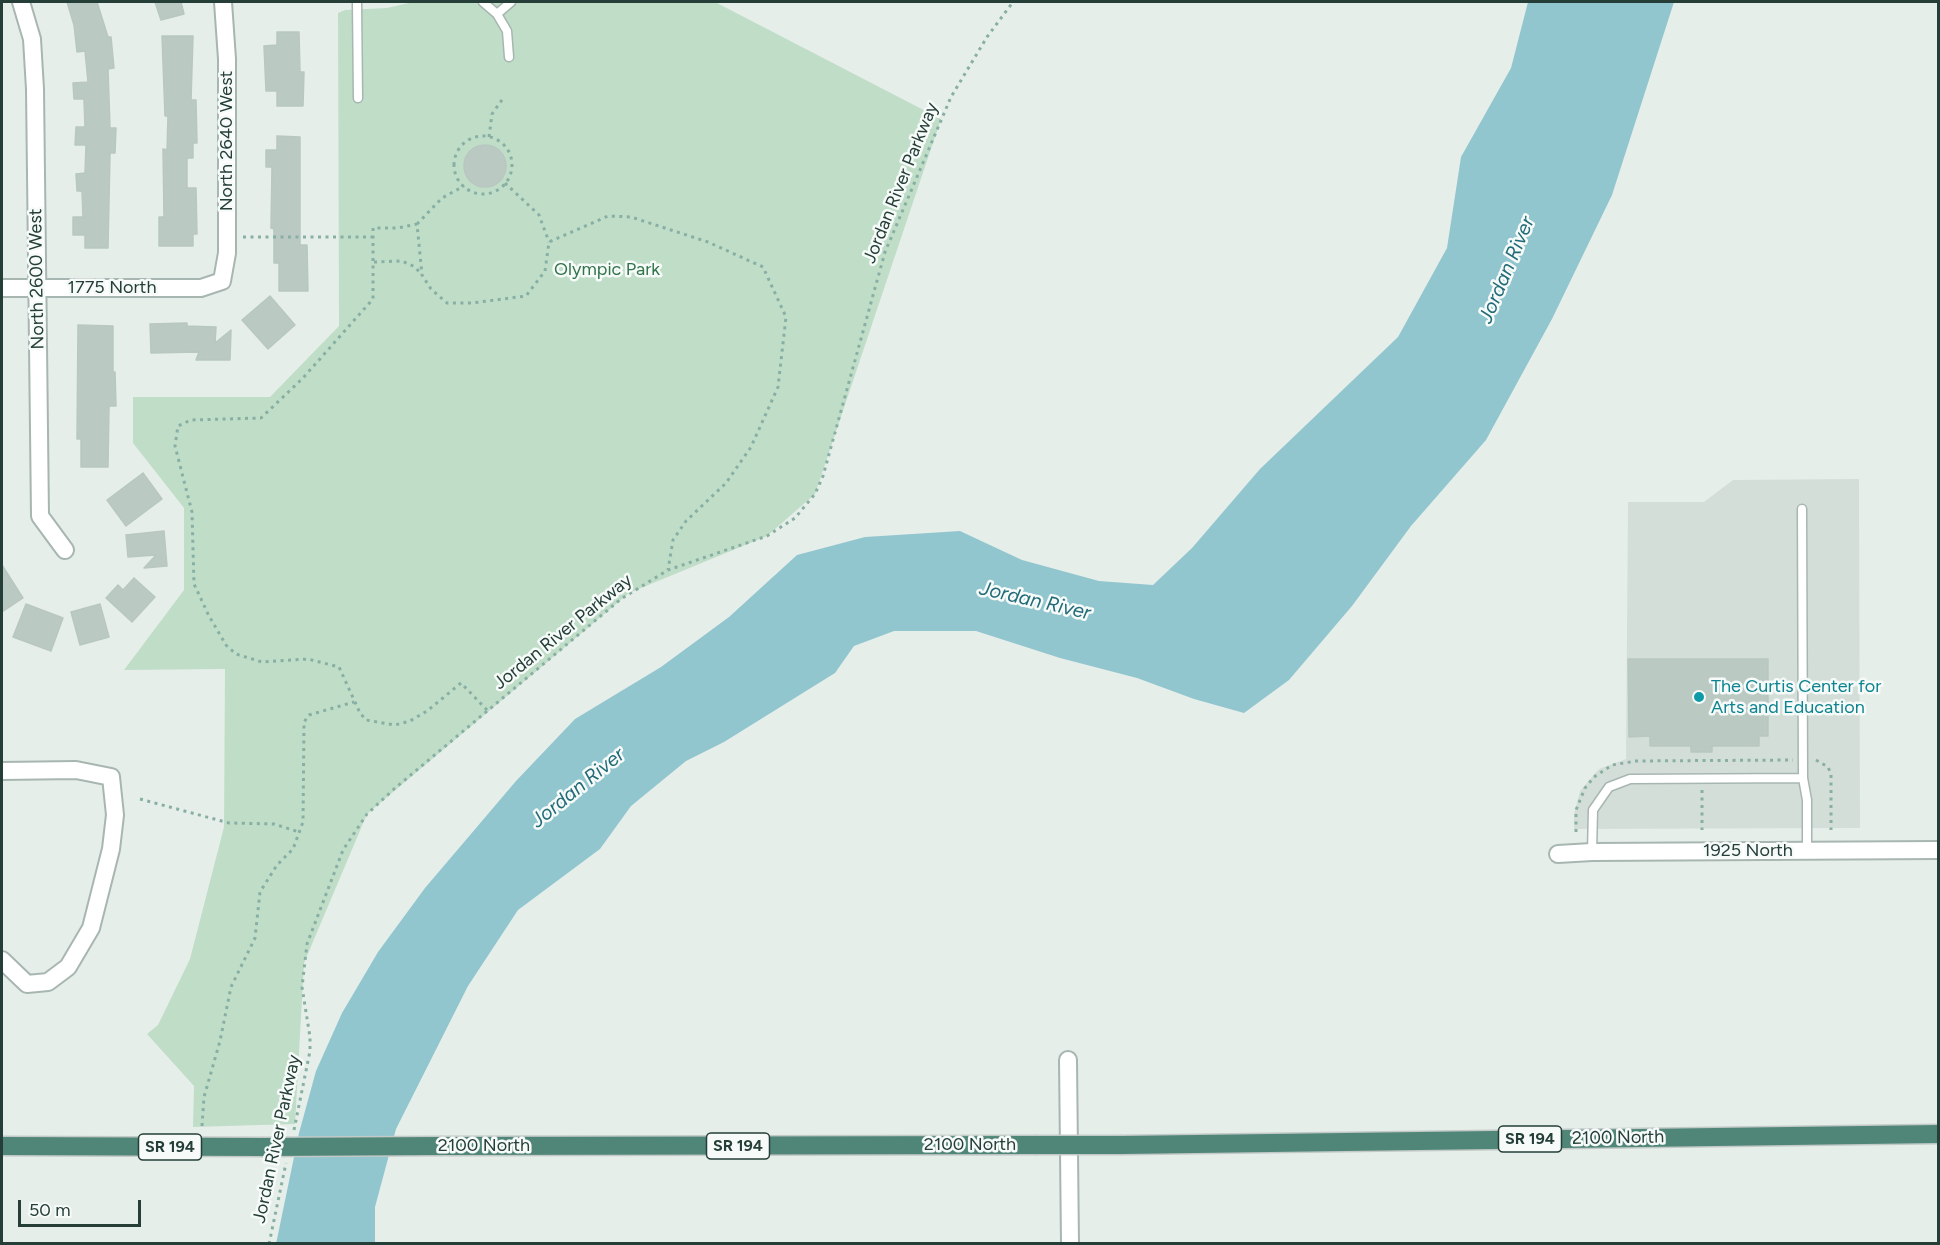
<!DOCTYPE html>
<html>
<head>
<meta charset="utf-8">
<style>
  body { margin:0 }
  #map { position:relative; width:1940px; height:1245px; overflow:hidden; background:#e6eeea; font-family:Figtree,sans-serif }
  canvas { display:block }
  .frame { position:absolute; inset:0; border:3px solid #253f38; pointer-events:none }
  .scale { position:absolute; left:18px; top:1200px; width:123px; height:27px; box-sizing:border-box; border:3px solid #253f38; border-top:0; padding-left:8px; font-size:18px; line-height:21px; white-space:nowrap; color:#253f38; -webkit-text-stroke:4px #f6faf8; paint-order:stroke }
</style>
</head>
<body>
<div id="map">
<canvas width="1940" height="1245"></canvas>
<div class="frame"></div>
<div class="scale">50 m</div>
</div>
<script>
const ctx = document.querySelector('canvas').getContext('2d');
ctx.lineJoin = 'round';
function fill(path, color) { ctx.fillStyle = color; ctx.fill(path, 'evenodd'); }
const shape = rows => new Path2D(rows.map(r => 'M' + r).join(''));
function trace(path, color, width, dash) { ctx.strokeStyle = color; ctx.lineWidth = width; ctx.lineCap = dash ? 'butt' : 'round'; ctx.setLineDash(dash || []); ctx.stroke(path); }
function label(font, color, halo, rows, align = 'center') {
  ctx.font = font + ' Figtree,sans-serif'; ctx.lineWidth = 5; ctx.setLineDash([]); ctx.textBaseline = 'middle'; ctx.strokeStyle = halo; ctx.fillStyle = color; for (const [text, x, y, turn = 0] of rows) {
    ctx.save(); ctx.translate(x, y); ctx.rotate((+turn || 0) * Math.PI / 180); ctx.textAlign = isNaN(turn) ? turn : align; if (halo) ctx.strokeText(text, 0, 0); ctx.fillText(text, 0, 0); ctx.restore();
  }
}
const built = shape([
  [1859,479,1860,828,1574,829,1574,814,1580,791,1599,769,1626,759,1628,502,1704,502,1733,480]
]);
const green = shape([
  [413,2,715,2,941,119,815,494,767,536,629,593,367,814,304,963,295,1124,193,1127,194,1086,147,1034,158,1025,190,959,224,827,225,669,124,670,184,590,184,508,133,443,133,397,270,397,339,326,338,13,345,10,387,8]
]);
const water = shape([
  [1528,2,1674,2,1612,195,1552,319,1486,440,1411,526,1352,606,1289,680,1244,713,1194,699,1137,678,1060,658,976,631,894,631,854,646,835,673,724,742,686,761,631,806,600,849,518,910,468,986,396,1129,375,1207,375,1243,276,1244,299,1133,316,1071,342,1013,378,952,425,888,516,781,575,719,661,667,729,617,797,555,865,537,960,531,1022,560,1099,581,1153,585,1192,548,1260,469,1398,337,1447,248,1461,157,1511,68]
]);
const building = shape([
  [67,2,97,2,108,37,111,37,114,68,108,69,110,128,116,128,115,153,110,153,108,248,85,248,85,235,73,235,73,217,83,217,82,191,77,191,76,174,85,173,86,145,75,145,76,127,85,127,84,99,74,99,73,83,88,82,85,51,77,52,74,25,67,2],
  [155,2,181,2,184,14,161,20,155,2],
  [277,32,299,32,300,72,304,72,303,106,277,106,277,91,266,91,264,46,277,45,277,32],
  [162,36,193,36,191,100,196,100,197,143,193,143,193,158,187,158,187,188,196,188,197,234,193,234,193,246,159,246,159,217,164,217,163,149,167,150,168,116,165,116,162,36],
  [277,136,300,137,300,245,307,245,308,291,279,291,279,263,274,263,274,229,271,228,272,167,266,167,266,150,277,150,277,136],
  '464 166a21 21 0 1 1 42 0a21 21 0 1 1-42 0Z',
  [270,296,295,325,268,349,242,320,270,296],
  [187,323,187,326,216,327,215,343,231,330,230,360,196,360,199,352,151,353,150,324,187,323],
  [78,325,113,326,113,372,115,372,116,406,109,406,108,467,81,467,81,439,77,439,78,325],
  [143,473,162,499,126,526,107,500,143,473],
  [164,531,167,566,144,568,156,555,128,557,126,535,164,531],
  [2,565,23,598,2,612,2,565],
  [134,578,155,597,132,622,106,598,118,585,123,590,134,578],
  [26,604,63,618,51,651,13,637,26,604],
  [100,604,109,637,80,645,71,612,100,604],
  [1628,659,1768,659,1768,736,1759,736,1759,746,1712,746,1712,752,1691,752,1691,746,1650,746,1650,736,1629,737,1628,659]
]);
const path = shape([
  '454 165a29 29 0 1 1 58 0a29 29 0 1 1-58 0Z',
  [489,137,492,114,504,97],
  [505,183,539,215,549,242],
  [417,224,442,198,464,186],
  [243,237,374,237],
  [374,262,402,261,415,267,422,275],
  [487,710,461,683,427,711,410,721,395,725,366,720,360,713,339,667,308,659,262,662,236,654,226,645,209,616,194,584,192,512,175,446,178,426,191,420,261,418,303,378,373,299,373,228,398,228,417,224,422,275,431,289,447,303,472,303,526,296,545,271,549,242,608,216,631,217,708,242,763,267,786,317,778,387,751,447,726,483,686,521,673,540,668,570],
  [1816,760,1828,767,1831,774,1831,830],
  [1702,790,1702,830],
  [140,799,229,823,274,824,299,832],
  [1576,832,1576,810,1585,788,1594,777,1612,765,1636,761,1793,760],
  [202,1126,204,1097,220,1041,231,987,255,938,260,892,277,865,293,849,303,822,304,722,309,715,354,702],
  [294,1130,310,1051,310,1037,302,987,307,944,343,850,367,814,394,789,621,599,668,570,767,536,795,518,815,494,823,476,885,252,951,97,987,37,1013,2],
  [269,1244,286,1163]
]);
const service = shape([
  [357,2,358,98],
  [483,2,497,14,507,31,509,57],
  [497,14,511,2],
  [1802,509,1803,778,1807,800,1807,851],
  [1592,852,1593,810,1609,787,1630,779,1803,778]
]);
const minor = shape([
  [21,2,32,39,35,89,40,516,65,550],
  [2,288,201,288,222,281,227,253,227,59,223,2],
  [2,771,76,770,111,777,115,815,111,849,91,928,68,967,48,982,27,984,2,960],
  [1558,854,1592,852,1938,850],
  [1068,1060,1070,1244]
]);
const trunk = shape([
  [1122,1145,1938,1134],
  [2,1146,262,1147],
  [442,1146,1035,1145]
]);
const trunkBridge = shape([
  [1035,1145,1122,1145],
  [262,1147,442,1146]
]);
const markers = [
  [1699,697,6,"#0f9aa8"]
];
const shields = [
  [1530,1139,63],
  [738,1146,63],
  [170,1147,63]
];
const shieldNames = [
  ["SR 194",1530,1139],
  ["SR 194",738,1146],
  ["SR 194",170,1147]
];
const streetNames = [
  ["North 2640 West",227,141,-90],
  ["Jordan River Parkway",901,183,-68],
  ["North 2600 West",37,279,-91],
  ["1775 North",112,288],
  ["Jordan River Parkway",563,632,-39],
  ["1925 North",1748,851],
  ["2100 North",1618,1138,-1],
  ["Jordan River Parkway",277,1139,-78],
  ["2100 North",970,1145],
  ["2100 North",484,1146]
];
const parkNames = [
  ["Olympic Park",607,270]
];
const cultureNames = [
  ["The Curtis Center for",1711,687],
  ["Arts and Education",1711,708]
];
const waterNames = [
  ["Jordan River",1507,270,-67],
  ["Jordan River",1035,601,13],
  ["Jordan River",578,788,-39]
];
fill(built, '#d4ded9');
fill(green, '#c0ddc8');
fill(water, '#92c6cf');
fill(building, '#bbc9c3');
trace(building, '#b8c7c1', 1.5);
trace(service, '#a8b6b1', 11);
trace(minor, '#a8b6b1', 20);
trace(trunk, '#c2c9c7', 21);
trace(path, '#88afa3', 3, [3, 4.5]);
trace(service, '#fff', 8);
trace(minor, '#fff', 16);
trace(trunk, '#508678', 18);
trace(trunkBridge, '#c2c9c7', 21, []);
trace(trunkBridge, '#508678', 18);
for (const [x, y, r, color] of markers) { const dot = new Path2D(); dot.arc(x, y, r, 0, 2 * Math.PI); ctx.fillStyle = color; ctx.fill(dot); trace(dot, '#f6faf8', 2); }
for (const [x, y, w] of shields) { const box = new Path2D(); box.roundRect(x - w / 2, y - 13, w, 26, 4.5); ctx.fillStyle = '#f6faf8'; ctx.fill(box); trace(box, '#253f38', 1.5); }
label('bold 16px', '#253f38', null, shieldNames);
label('18px', '#253f38', '#f6faf8', streetNames);
label('18px', '#32744a', '#f6faf8', parkNames);
label('18px', '#0d838f', '#f6faf8', cultureNames, 'left');
label('italic 20px', '#226b78', '#f6faf8', waterNames);
</script>
</body>
</html>
